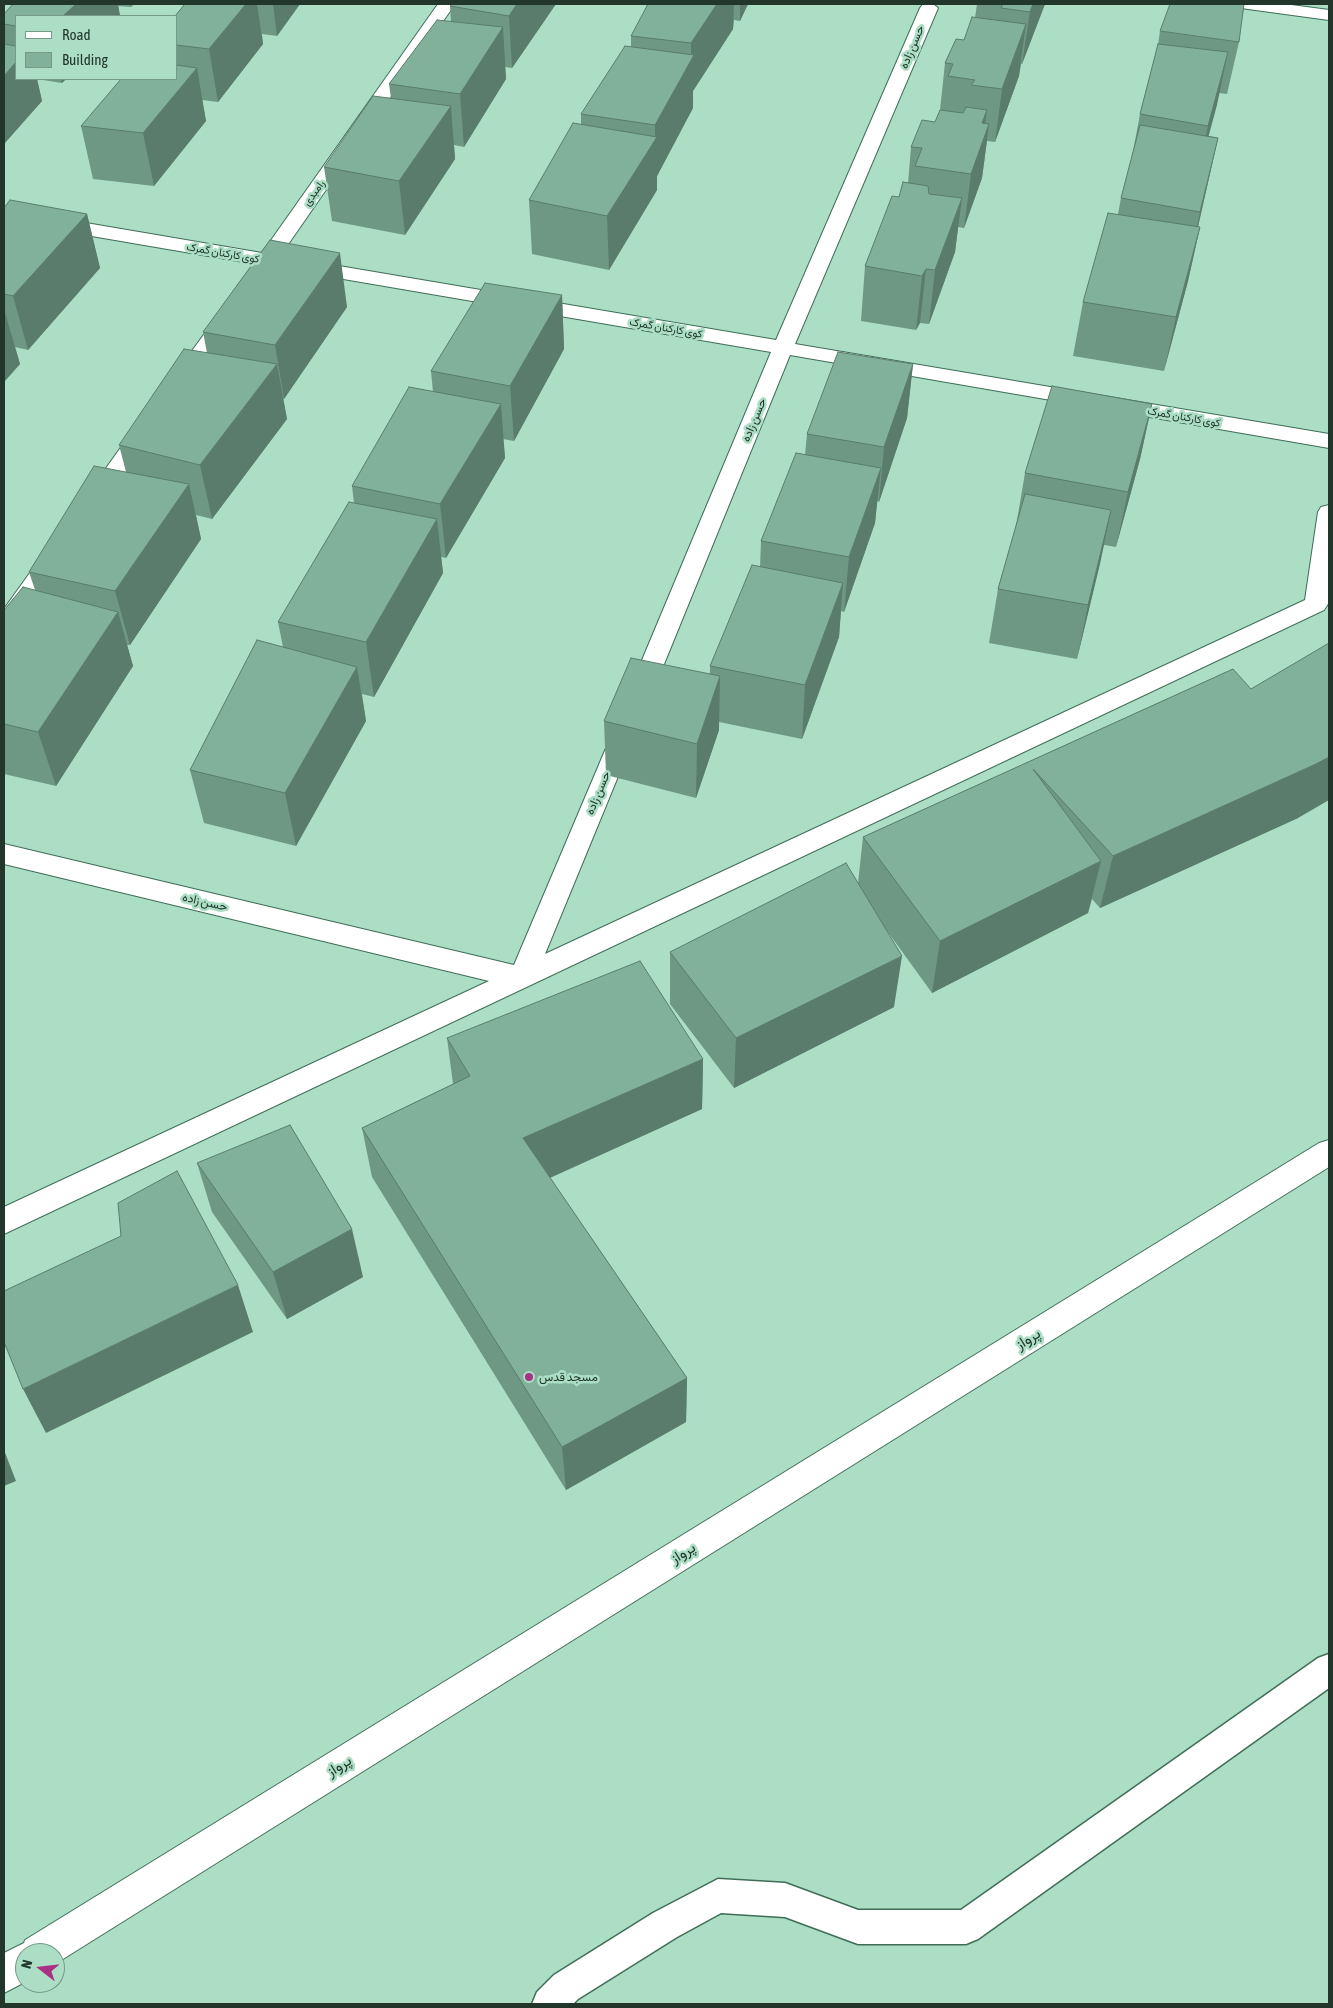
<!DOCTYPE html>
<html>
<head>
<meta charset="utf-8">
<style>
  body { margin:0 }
  #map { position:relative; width:1333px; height:2008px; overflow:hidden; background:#acdec5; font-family:"Asap Condensed",sans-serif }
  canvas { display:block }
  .frame { position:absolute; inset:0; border:5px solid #22362c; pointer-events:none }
  .legend { position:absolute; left:15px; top:15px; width:162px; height:65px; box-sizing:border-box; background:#acdec5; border:1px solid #759b88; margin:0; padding:6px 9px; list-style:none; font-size:15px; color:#22362c }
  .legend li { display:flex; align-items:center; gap:10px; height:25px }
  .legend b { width:25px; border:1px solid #759b88 }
  .north { position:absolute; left:15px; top:1943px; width:50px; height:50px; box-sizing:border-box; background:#acdec5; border:1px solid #759b88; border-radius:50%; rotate:286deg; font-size:14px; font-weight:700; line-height:20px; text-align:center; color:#22362c }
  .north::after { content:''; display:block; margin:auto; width:18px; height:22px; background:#aa3084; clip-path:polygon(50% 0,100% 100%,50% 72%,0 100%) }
</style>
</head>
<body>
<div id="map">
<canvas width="1333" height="2008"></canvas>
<div class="frame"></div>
<ul class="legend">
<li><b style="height:6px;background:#fff"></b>Road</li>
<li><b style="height:14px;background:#81b19a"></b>Building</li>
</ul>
<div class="north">N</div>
</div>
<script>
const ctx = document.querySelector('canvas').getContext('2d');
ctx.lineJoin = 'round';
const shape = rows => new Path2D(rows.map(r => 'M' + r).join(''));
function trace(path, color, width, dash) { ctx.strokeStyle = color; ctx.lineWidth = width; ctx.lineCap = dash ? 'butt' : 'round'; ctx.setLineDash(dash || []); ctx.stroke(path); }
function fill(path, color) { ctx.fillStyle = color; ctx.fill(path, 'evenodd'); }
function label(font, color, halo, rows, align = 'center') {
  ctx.font = font + ' "Asap Condensed",Vazirmatn,sans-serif'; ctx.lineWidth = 5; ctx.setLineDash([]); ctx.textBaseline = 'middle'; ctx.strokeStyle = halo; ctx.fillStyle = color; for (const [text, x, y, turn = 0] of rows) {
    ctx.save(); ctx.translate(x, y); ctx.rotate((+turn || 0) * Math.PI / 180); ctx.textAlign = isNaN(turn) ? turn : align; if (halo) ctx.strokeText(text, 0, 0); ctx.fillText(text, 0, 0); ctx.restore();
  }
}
const lane = shape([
  [1329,1654,1329,1688,978,1939,966,1944,858,1944,785,1917,721,1913,677,1937,578,1999,573,2004,532,2004,537,1992,554,1975,653,1913,718,1879,785,1883,858,1910,961,1910,1318,1658,1329,1654]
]);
const street = shape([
  [438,4,455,4,280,256,776,340,920,8,923,4,933,4,938,8,795,344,1329,434,1329,448,790,355,651,696,648,702,639,704,630,702,627,696,771,352,273,267,266,276,259,278,252,276,249,272,255,264,4,221,4,209,262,253,438,4],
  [1239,4,1284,4,1329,10,1329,20,1248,9,1242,8,1239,4],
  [228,309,235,311,238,315,187,385,180,387,173,385,169,381,173,377,221,311,228,309],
  [145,423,153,425,156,430,102,506,94,508,86,506,83,501,86,496,137,425,145,423],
  [1329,505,1329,592,1328,604,1324,610,4,1234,4,1207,489,981,4,864,4,844,514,965,612,734,621,731,630,734,633,740,545,954,1305,600,1318,512,1321,507,1329,505],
  [55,547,63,549,66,554,12,632,4,634,4,609,47,549,55,547]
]);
const secondary = shape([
  [1329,1140,1329,1167,55,1964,55,1953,25,1953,25,1982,4,1993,4,1953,24,1943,25,1940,1319,1143,1329,1140]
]);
const wall = shape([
  [13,4,135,4,131,7,118,6,120,16,16,16,16,79,66,79,62,83,37,79,42,101,4,144,4,14],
  [185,4,300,4,277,36,262,34,263,44,218,102,202,100,206,121,154,186,93,179,81,126,176,79,176,16],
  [452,4,556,4,512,68,505,67,506,79,464,147,454,145,455,159,405,235,332,221,324,167,391,98,389,84,451,22,450,6],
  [648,4,748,4,740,21,734,20,733,29,693,91,693,108,657,176,657,190,609,270,532,254,529,200,581,125,581,114,631,47,631,36],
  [977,4,1045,4,1022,64,1021,64,1019,76,995,142,987,141,982,178,964,228,958,227,955,252,929,324,920,323,916,330,861,321,865,266,899,197,908,183,911,147,935,122,940,110,945,63,964,40,975,18],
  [1160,31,1239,42,1227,94,1219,93,1208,136,1218,138,1198,227,1200,227,1188,281,1164,371,1073,356,1083,302,1118,214,1121,198,1132,157,1140,114,1158,45],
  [4,208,87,214,100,268,28,350,15,347,20,364,4,382],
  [562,295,564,349,514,441,503,439,505,458,446,558,441,557,443,573,374,697,362,694,366,721,296,846,204,823,190,770,283,647,278,622,354,503,352,486,433,392,431,371],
  [347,307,284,399,283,399,287,419,212,519,196,515,201,539,130,645,127,645,133,666,56,786,4,774,4,610,35,590,29,572,126,472,119,445,207,353,203,332],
  [913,364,907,418,879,502,877,501,875,523,844,612,841,611,839,637,802,739,719,722,719,730,696,798,606,775,604,721,710,674,710,666,760,567,761,541,805,455,807,434],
  [1152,404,1140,459,1116,547,1104,545,1077,659,989,643,998,589,1016,526,1025,473],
  [1233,669,1298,818,1100,908,1092,899,1088,913,932,993,885,928,894,1007,734,1088,670,1004,670,952,858,883,863,837],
  [447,1038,703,1059,702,1109,550,1178,687,1378,686,1422,566,1490,372,1177,362,1128,453,1084],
  [197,1163,363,1277,287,1319,212,1212]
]);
const shadedWall = shape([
  [76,4,118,4,120,16,63,16],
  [246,4,257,4,263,44,218,102,209,49],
  [273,4,300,4,277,36],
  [517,4,556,4,512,68,509,16],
  [717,4,734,4,733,29,693,91,693,108,657,176,657,190,609,270,607,216,655,139,655,125,691,60,691,43],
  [740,4,748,4,740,21],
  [1033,4,1045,4,1022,64,1030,12],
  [1026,24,1019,76,995,142,1002,89],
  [503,27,506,79,464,147,460,94],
  [1228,52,1217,105,1197,179,1208,126],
  [16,62,16,79,37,79,42,101,4,144,4,76],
  [197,68,206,121,154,186,143,133],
  [61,79,66,79,62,83],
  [451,106,455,159,405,235,399,181],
  [987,110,983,140,989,124,982,178,964,228,971,174,982,123],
  [1218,138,1206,191,1189,266,1200,212],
  [962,198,955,252,929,324,935,270],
  [87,214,100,268,28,350,13,296],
  [1200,227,1188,281,1164,371,1176,317],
  [340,253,347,307,284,399,275,345],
  [926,269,920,323,916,330,922,276],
  [562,295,564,349,514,441,510,386],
  [4,309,20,364,4,382],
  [277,364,287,419,212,519,200,465],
  [913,364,907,418,879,502,884,447],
  [501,404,505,458,446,558,440,504],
  [1152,404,1140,459,1116,547,1128,492],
  [881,468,875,523,844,612,849,557],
  [189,484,201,539,130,645,115,591],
  [1111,510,1100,564,1077,659,1088,605],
  [437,519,443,573,374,697,366,642],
  [843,583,839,637,802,739,805,685],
  [118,612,133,666,56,786,38,732],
  [357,667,366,721,296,846,285,793],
  [720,676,719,730,696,798,697,744],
  [1329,757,1329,800,1298,818,1100,908,1113,856],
  [1101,861,1088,913,932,993,940,941],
  [902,956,894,1007,734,1088,736,1038],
  [703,1059,702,1109,527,1188,523,1138],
  [352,1229,363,1277,287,1319,273,1272],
  [238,1285,253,1332,46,1433,23,1389],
  [687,1378,686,1422,566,1490,562,1447],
  [4,1450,16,1481,4,1486]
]);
const building = shape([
  [13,4,76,4,63,16,16,16,16,26,4,24,4,14,13,4],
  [185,4,246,4,209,49,176,45,176,16,175,16,185,4],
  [452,4,517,4,509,16,450,6,452,4],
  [648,4,717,4,691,43,631,36,648,4],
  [1003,4,1033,4,1030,12,1001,8,1003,4],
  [1170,4,1244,4,1239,42,1160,31,1170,4],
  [972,17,1026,24,1002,89,971,85,975,80,948,76,953,64,945,63,956,39,964,40,972,17],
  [437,20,503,27,460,94,389,84,437,20],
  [4,44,16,46,16,62,4,76,4,44],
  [1158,44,1228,52,1208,126,1140,114,1158,44],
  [625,46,694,55,655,125,581,114,625,46],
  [176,65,197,68,143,133,81,126,121,79,176,79,176,65],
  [373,96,451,106,399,181,324,167,373,96],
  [966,107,987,110,982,123,989,124,971,174,915,166,922,148,911,147,922,120,935,122,940,110,963,113,966,107],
  [573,123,657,137,607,216,529,200,573,123],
  [1140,125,1218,138,1200,212,1121,198,1140,125],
  [903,182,928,186,929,194,962,198,935,270,926,269,922,276,865,266,892,196,899,197,903,182],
  [10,200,87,214,13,296,4,294,4,208,10,200],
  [1108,213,1200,227,1176,317,1083,302,1108,213],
  [270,240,340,253,275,345,203,332,270,240],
  [485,283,562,295,510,386,431,371,485,283],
  [184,349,277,364,200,465,119,445,184,349],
  [838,352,913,364,884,447,807,434,838,352],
  [1052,386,1152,404,1128,492,1025,473,1052,386],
  [409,387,501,404,440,504,352,486,409,387],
  [796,453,881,468,849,557,761,541,796,453],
  [94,466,189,484,115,591,29,572,94,466],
  [1025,494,1111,510,1088,605,998,589,1025,494],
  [349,502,437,519,366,642,278,622,349,502],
  [752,565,843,583,805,685,710,666,752,565],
  [23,587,118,612,38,732,4,724,4,610,23,587],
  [257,640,357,667,285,793,190,770,257,640],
  [1329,643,1329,757,1316,764,1113,856,1033,769,1101,861,940,941,863,837,1233,669,1251,689,1329,643],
  [631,658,720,676,697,744,604,721,631,658],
  [846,863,902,956,736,1038,670,952,846,863],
  [640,961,703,1059,523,1138,687,1378,562,1447,362,1128,470,1076,447,1038,640,961],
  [290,1125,352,1229,273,1272,197,1163,290,1125],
  [177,1171,238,1285,23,1389,4,1342,4,1291,121,1236,118,1203,177,1171]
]);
const markers = [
  [529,1377,5,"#aa3084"]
];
const farStreetnames = [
  ["رامبدی",314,193,-55],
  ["کوی کارکنان گمرک",223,253,10],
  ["کوی کارکنان گمرک",666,328,10],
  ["کوی کارکنان گمرک",1184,417,10]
];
const streetNames = [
  ["حسن زاده",912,47,-67],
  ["حسن زاده",754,420,-67],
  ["حسن زاده",598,793,-67],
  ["حسن زاده",205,902,13]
];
const poiNames = [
  ["مسجد قدس",539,1377]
];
const nearStreetnames = [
  ["پرواز",1028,1339,-32],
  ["پرواز",683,1553,-32],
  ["پرواز",339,1766,-32]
];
trace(lane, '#3f6d58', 3);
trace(street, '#3f6d58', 2);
trace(secondary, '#3f6d58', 2);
fill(lane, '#fff');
fill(street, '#fff');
fill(secondary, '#fff');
fill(wall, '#6f9884');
fill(shadedWall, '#5a7c6c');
fill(building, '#81b19a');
trace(building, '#5a7c6c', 1);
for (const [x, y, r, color] of markers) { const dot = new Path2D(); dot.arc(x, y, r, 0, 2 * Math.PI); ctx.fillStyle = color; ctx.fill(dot); trace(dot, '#acdec5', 2); }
label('11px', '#22362c', '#acdec5', farStreetnames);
label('12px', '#22362c', '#acdec5', streetNames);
label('12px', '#22362c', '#acdec5', poiNames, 'left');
label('15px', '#22362c', '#acdec5', nearStreetnames);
</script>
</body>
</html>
